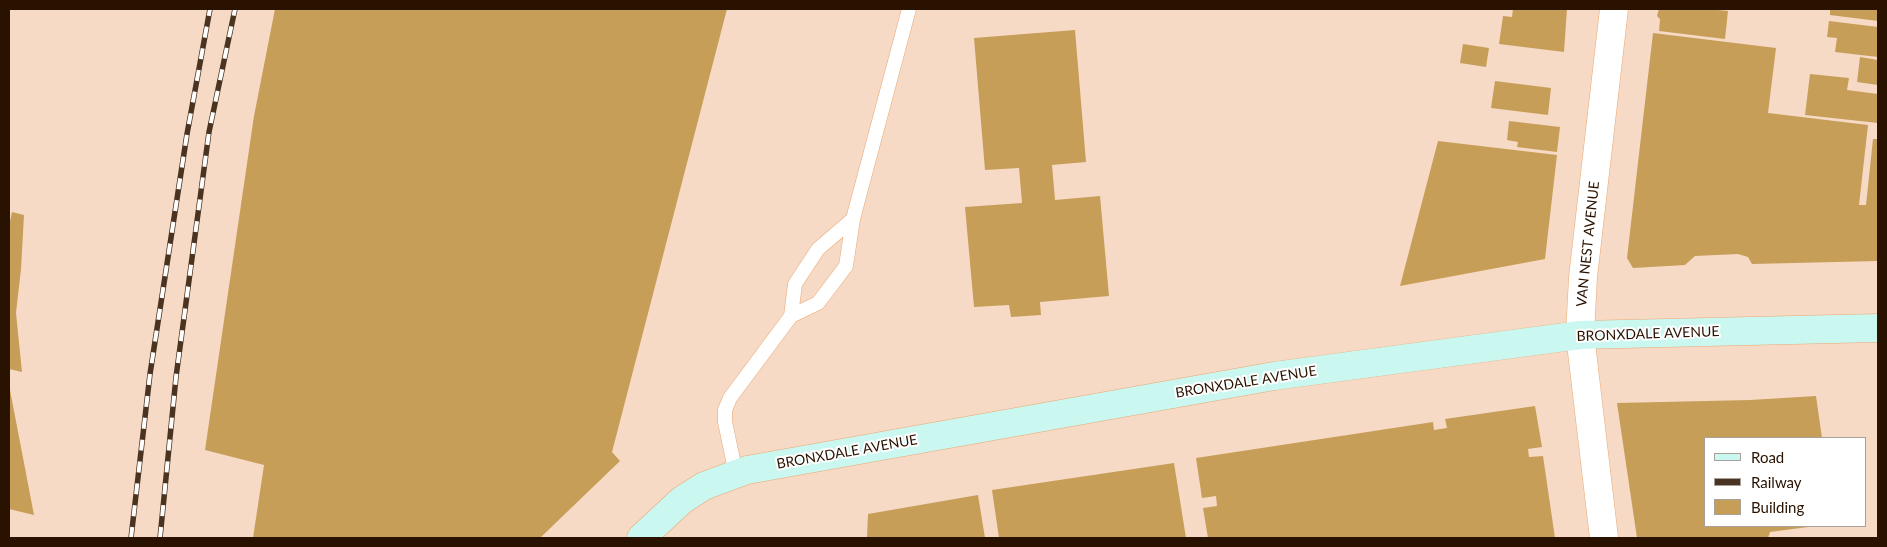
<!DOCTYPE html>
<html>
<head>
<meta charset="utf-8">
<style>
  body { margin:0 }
  #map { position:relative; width:1887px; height:547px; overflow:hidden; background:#f6dac5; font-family:Lato,sans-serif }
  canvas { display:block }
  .frame { position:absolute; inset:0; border:10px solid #291200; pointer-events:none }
  .legend { position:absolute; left:1704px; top:437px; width:162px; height:90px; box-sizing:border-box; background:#fff; border:1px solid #a9a099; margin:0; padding:6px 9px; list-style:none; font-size:15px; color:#291200 }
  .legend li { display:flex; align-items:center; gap:10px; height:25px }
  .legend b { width:25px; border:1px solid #a9a099 }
</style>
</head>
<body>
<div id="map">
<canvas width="1887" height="547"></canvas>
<div class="frame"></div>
<ul class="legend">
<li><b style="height:6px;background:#caf8f0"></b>Road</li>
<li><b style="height:6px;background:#4a3320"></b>Railway</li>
<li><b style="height:14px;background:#c79e58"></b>Building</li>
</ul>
</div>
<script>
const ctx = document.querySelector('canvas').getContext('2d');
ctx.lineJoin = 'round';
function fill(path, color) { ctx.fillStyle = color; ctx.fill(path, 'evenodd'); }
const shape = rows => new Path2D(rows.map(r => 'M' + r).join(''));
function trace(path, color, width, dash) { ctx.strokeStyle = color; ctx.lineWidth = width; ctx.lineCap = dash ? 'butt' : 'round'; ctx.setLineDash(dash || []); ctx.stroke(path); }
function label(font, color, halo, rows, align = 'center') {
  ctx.font = font + ' Lato,sans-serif'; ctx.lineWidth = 4; ctx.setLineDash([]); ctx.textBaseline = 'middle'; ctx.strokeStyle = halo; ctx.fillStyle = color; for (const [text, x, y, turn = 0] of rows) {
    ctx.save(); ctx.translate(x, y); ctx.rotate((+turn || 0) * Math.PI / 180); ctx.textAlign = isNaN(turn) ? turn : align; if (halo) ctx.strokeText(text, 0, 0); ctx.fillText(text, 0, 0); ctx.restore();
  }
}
const building = shape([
  [275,9,727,9,612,452,620,461,540,538,253,538,264,465,205,450,254,116],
  [1513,9,1567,9,1564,52,1499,44,1503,16,1512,17],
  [1659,9,1707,9,1728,11,1725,39,1659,31,1660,19,1657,16],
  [1830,9,1878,9,1878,21,1830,15],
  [1829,21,1878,27,1878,57,1835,52,1837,38,1827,37],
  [1075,30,1086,162,1052,165,1055,200,1100,196,1109,296,1040,302,1041,315,1011,317,1009,305,974,307,965,207,1022,203,1019,168,985,170,974,38],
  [1653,33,1776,48,1768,113,1868,125,1859,205,1866,205,1873,139,1878,139,1878,261,1752,264,1748,257,1738,254,1695,256,1685,265,1633,268,1627,258],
  [1463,44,1489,48,1486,67,1460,63],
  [1860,57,1878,60,1878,85,1857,82],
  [1810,74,1849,78,1847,90,1878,94,1878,123,1805,115],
  [1495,81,1551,88,1548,115,1491,108],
  [1509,121,1560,127,1557,152,1517,147,1518,142,1507,140],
  [1438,141,1557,155,1545,259,1400,286],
  [12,212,24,215,21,269,16,313,22,372,9,369,9,226],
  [9,390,10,390,34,515,9,509],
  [1816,396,1822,438,1706,438,1706,526,1808,527,1770,532,1768,538,1637,538,1617,403,1750,400],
  [1535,406,1542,447,1528,449,1529,457,1543,456,1555,538,1208,538,1203,508,1217,506,1216,496,1202,498,1196,458,1433,422,1434,430,1447,428,1445,419],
  [1174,463,1186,538,999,538,992,490],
  [978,495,985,538,867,538,868,514]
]);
const lane = shape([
  [791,316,795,284,818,249,853,219],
  [736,474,725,422,725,410,730,398,791,316,818,303,846,266,853,219,909,9]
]);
const street = shape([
  [1604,538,1580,335,1583,277,1614,9]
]);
const secondary = shape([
  [641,538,682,500,704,486,747,470,1274,376,1580,335,1878,328]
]);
const rail = shape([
  [131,538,150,374,187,134,210,9],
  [160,538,176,377,209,132,235,9]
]);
const streetNames = [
  ["VAN NEST AVENUE",1588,244,-84],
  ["BRONXDALE AVENUE",1648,334,-2],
  ["BRONXDALE AVENUE",1246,382,-9],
  ["BRONXDALE AVENUE",847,452,-10]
];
fill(building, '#c79e58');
trace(lane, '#eaa874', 15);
trace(street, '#eaa874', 29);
trace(secondary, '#eaa874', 29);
trace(lane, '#fff', 14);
trace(street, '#fff', 28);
trace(secondary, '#caf8f0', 28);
trace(rail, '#4a3320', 5.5);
trace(rail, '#fff', 4, [11]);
label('14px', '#291200', '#fff', streetNames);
</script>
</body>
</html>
